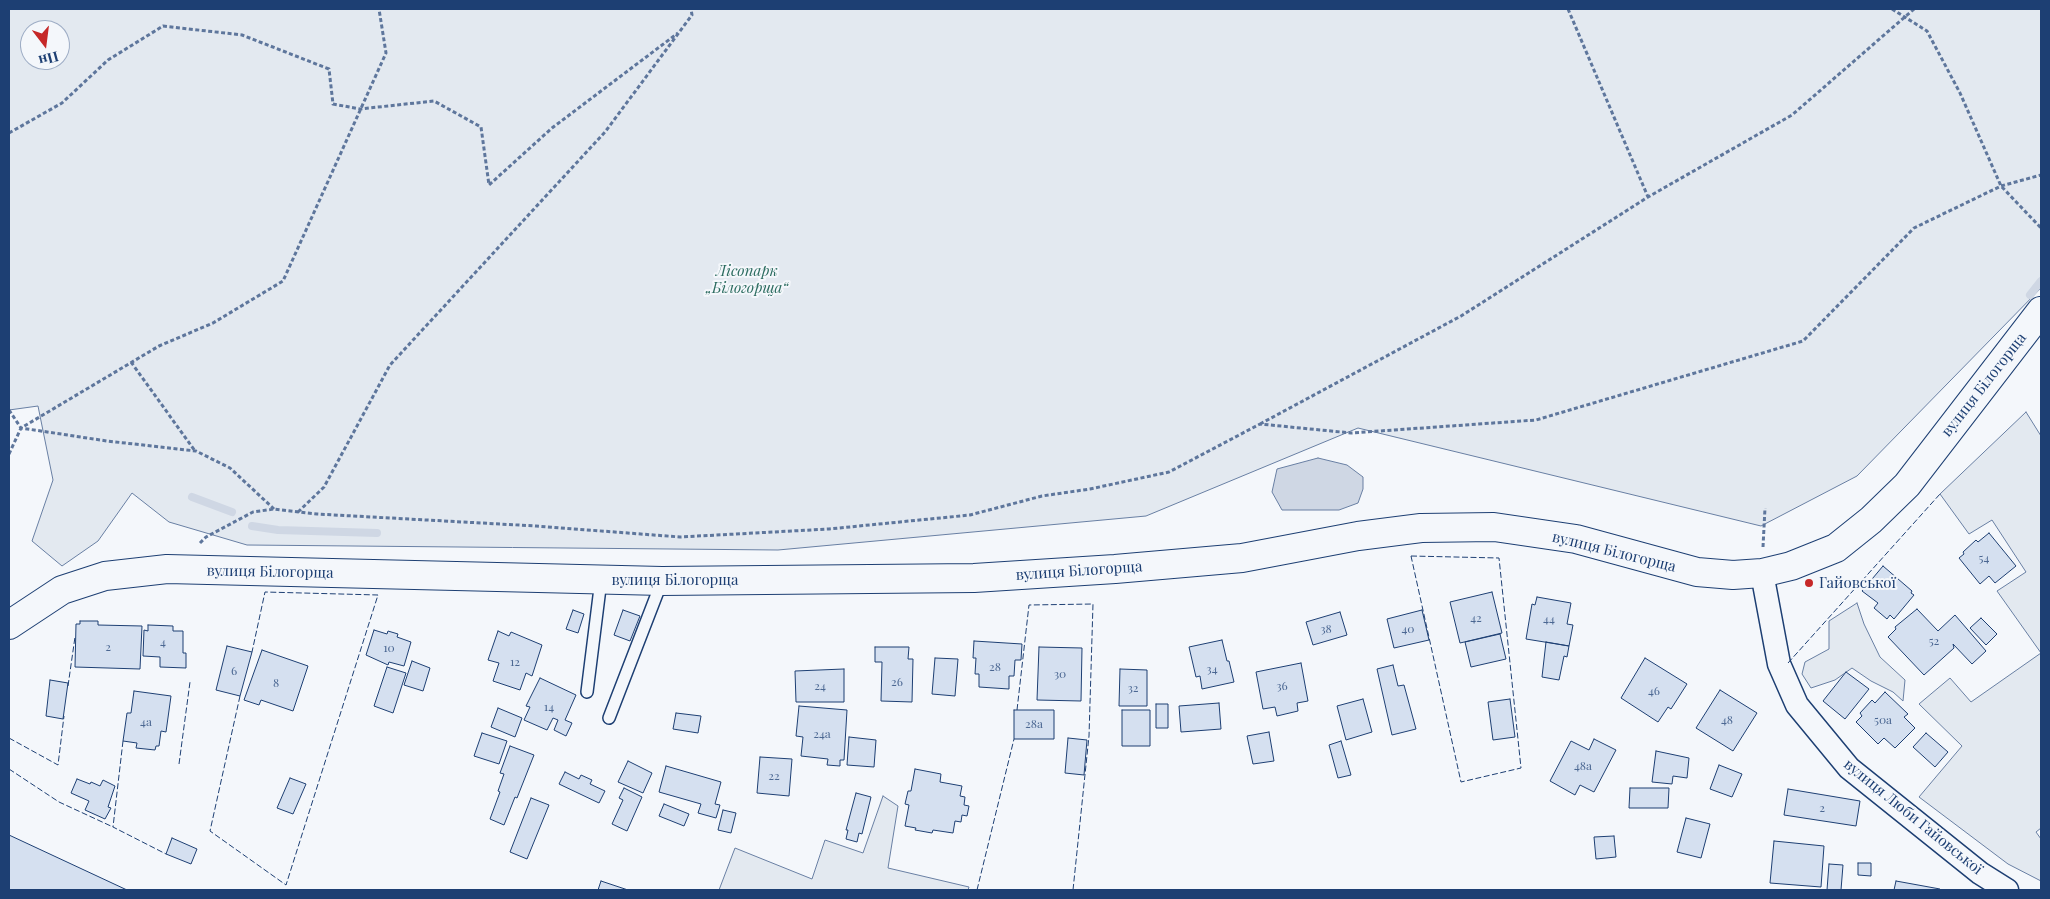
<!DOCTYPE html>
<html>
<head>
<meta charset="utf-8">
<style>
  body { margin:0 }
  #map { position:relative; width:2050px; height:899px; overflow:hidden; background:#f4f7fb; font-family:"Playfair Display",serif }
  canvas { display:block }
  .frame { position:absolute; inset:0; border:10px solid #1d3f73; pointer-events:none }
  .north { position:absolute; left:20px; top:20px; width:50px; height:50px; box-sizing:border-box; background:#f4f7fb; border:1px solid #9eadc5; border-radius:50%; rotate:165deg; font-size:14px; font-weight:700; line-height:20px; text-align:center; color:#1d3f73 }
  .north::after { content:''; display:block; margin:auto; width:18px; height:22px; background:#c62828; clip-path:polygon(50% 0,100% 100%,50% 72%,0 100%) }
</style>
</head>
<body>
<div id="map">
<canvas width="2050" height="899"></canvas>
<div class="frame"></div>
<div class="north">Пн</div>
</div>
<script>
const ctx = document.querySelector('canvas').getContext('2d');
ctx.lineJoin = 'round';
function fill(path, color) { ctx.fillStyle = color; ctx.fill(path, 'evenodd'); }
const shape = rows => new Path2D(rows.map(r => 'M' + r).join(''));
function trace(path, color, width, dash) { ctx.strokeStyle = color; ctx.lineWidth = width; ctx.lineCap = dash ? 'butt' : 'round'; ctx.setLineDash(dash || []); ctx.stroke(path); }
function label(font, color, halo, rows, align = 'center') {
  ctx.font = font + ' "Playfair Display",serif'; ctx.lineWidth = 4; ctx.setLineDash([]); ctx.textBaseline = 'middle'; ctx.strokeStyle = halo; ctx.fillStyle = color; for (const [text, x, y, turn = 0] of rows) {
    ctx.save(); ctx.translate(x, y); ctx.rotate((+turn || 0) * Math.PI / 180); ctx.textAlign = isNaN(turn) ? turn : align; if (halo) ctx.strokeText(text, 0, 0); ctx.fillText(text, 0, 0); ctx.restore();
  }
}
const green = shape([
  [9,9,2041,9,2041,288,1857,476,1761,526,1358,428,1146,516,778,550,247,545,169,522,132,493,98,541,62,566,32,541,53,480,38,406,9,410,9,9],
  [30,30,60,30,60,60,30,60,30,30],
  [2026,412,2041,436,2041,828,2036,832,2041,839,2041,881,2008,864,1919,797,1962,746,1919,704,1950,678,1971,702,2041,653,1997,591,2026,572,1992,520,1969,534,1940,494,2026,412],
  [1857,603,1864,624,1880,657,1905,680,1903,701,1893,692,1871,681,1852,668,1835,680,1811,688,1802,674,1805,662,1829,649,1829,621,1857,603],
  [883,796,898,806,888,868,969,887,968,890,719,890,735,848,812,879,825,840,863,853,883,796]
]);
const water = shape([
  [1318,458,1347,465,1363,477,1363,489,1358,503,1339,510,1282,510,1272,492,1277,469,1318,458]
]);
const stream = shape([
  [2030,295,2041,281],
  [192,497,232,512],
  [252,526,278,530,377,533]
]);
const building = shape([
  [1989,533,2016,566,1995,583,1989,576,1980,584,1959,558,1964,554,1963,552,1976,540,1978,542,1989,533],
  [1883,566,1912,591,1911,593,1914,595,1894,619,1890,615,1887,619,1874,608,1878,603,1862,591,1883,566],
  [1492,592,1502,633,1460,643,1450,602,1492,592],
  [1537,597,1571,603,1567,624,1573,625,1569,646,1526,639,1532,604,1535,605,1537,597],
  [1917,609,1938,631,1955,615,1986,651,1972,664,1953,644,1954,648,1924,675,1888,637,1896,629,1895,627,1917,609],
  [573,610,584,614,578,633,566,629,573,610],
  [623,610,640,616,630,641,614,635,623,610],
  [1422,610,1429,640,1394,648,1387,619,1422,610],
  [1340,612,1347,635,1313,645,1306,622,1340,612],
  [1981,618,1997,634,1986,645,1970,628,1981,618],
  [80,621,98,621,98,625,142,626,140,669,75,667,76,624,80,624,80,621],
  [148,625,173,626,173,631,183,631,183,653,186,653,186,668,160,667,160,657,143,656,144,630,148,631,148,625],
  [374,630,387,634,388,631,398,634,397,637,411,642,404,666,389,662,388,665,366,655,374,630],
  [498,631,509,636,511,632,542,645,532,676,526,673,520,690,493,681,499,663,488,660,498,631],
  [1500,634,1506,659,1471,667,1465,642,1500,634],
  [1222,640,1227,661,1229,661,1234,682,1202,689,1200,676,1196,677,1189,647,1222,640],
  [974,641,1022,644,1021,660,1015,660,1014,676,1009,676,1009,689,979,687,979,674,975,674,976,658,973,658,974,641],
  [1546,642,1569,646,1567,657,1564,656,1559,680,1542,677,1546,642],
  [227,646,252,652,240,696,216,690,227,646],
  [875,647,909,647,908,659,913,659,912,702,881,701,882,662,875,662,875,647],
  [1039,647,1082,648,1081,701,1037,700,1039,647],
  [262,650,308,666,293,711,261,700,259,705,244,700,262,650],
  [935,658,958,659,955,696,932,694,935,658],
  [1645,658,1687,684,1671,709,1668,707,1658,722,1621,698,1645,658],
  [412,661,430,668,423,691,404,685,412,661],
  [1301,663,1308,701,1297,703,1298,711,1277,716,1275,707,1263,709,1256,672,1301,663],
  [1393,665,1398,686,1404,685,1416,729,1392,735,1377,669,1393,665],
  [387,667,406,673,393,713,374,706,387,667],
  [844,669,844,702,796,702,795,671,844,669],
  [1120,669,1147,670,1147,706,1119,706,1120,669],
  [1846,672,1869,689,1845,719,1823,701,1846,672],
  [540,678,576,695,565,720,572,723,566,736,554,730,558,720,553,718,547,730,524,720,530,707,526,706,540,678],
  [50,680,68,683,63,719,46,716,50,680],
  [1720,690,1757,713,1733,751,1696,728,1720,690],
  [134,691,171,696,166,732,161,731,159,746,156,746,155,750,136,748,137,743,123,741,127,713,131,713,134,691],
  [1885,692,1908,714,1904,717,1915,728,1895,748,1884,738,1878,744,1856,722,1862,716,1860,713,1872,700,1875,703,1885,692],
  [1363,699,1372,732,1346,740,1337,706,1363,699],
  [1510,699,1515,737,1493,740,1488,702,1510,699],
  [1219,703,1221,729,1181,732,1179,706,1219,703],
  [1156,704,1168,704,1168,728,1156,728,1156,704],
  [799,706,847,710,844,760,840,760,840,766,827,765,828,759,801,756,803,737,796,736,799,706],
  [498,708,522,718,515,737,491,727,498,708],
  [1014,710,1054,710,1054,739,1014,739,1014,710],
  [1122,710,1150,710,1150,746,1122,746,1122,710],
  [676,713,701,716,698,733,673,729,676,713],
  [1269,732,1274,761,1253,764,1247,736,1269,732],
  [482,733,507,741,499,764,474,756,482,733],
  [1926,733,1948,752,1935,767,1913,747,1926,733],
  [849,737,876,740,874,767,847,765,849,737],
  [1068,738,1087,740,1084,775,1065,773,1068,738],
  [1594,739,1616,750,1594,792,1580,785,1575,795,1550,781,1571,741,1589,750,1594,739],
  [1341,741,1351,775,1338,778,1329,745,1341,741],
  [510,746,534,755,517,798,515,797,504,825,490,819,500,792,498,791,504,774,500,773,510,746],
  [1656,751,1689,758,1687,778,1673,776,1672,784,1652,782,1656,751],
  [760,757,792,759,789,796,757,793,760,757],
  [628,761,652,773,643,793,618,782,628,761],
  [1719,765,1742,774,1732,797,1710,789,1719,765],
  [666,766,721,782,715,804,720,805,716,818,698,813,701,804,659,792,666,766],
  [915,769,941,774,940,782,962,786,960,796,965,797,964,805,969,806,967,816,962,815,961,822,955,821,953,833,933,830,932,833,915,830,916,828,905,826,909,805,905,804,908,791,911,791,915,769],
  [565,772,579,779,581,775,592,780,590,784,605,791,599,803,559,784,565,772],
  [290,778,306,784,293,814,277,808,290,778],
  [77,779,90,784,91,782,100,786,103,780,115,786,108,807,111,808,105,819,85,810,89,801,71,793,77,779],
  [624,788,642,797,627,831,612,824,623,800,619,798,624,788],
  [1630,788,1669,788,1668,808,1629,808,1630,788],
  [1788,789,1860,801,1856,826,1784,815,1788,789],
  [856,793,871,797,862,834,859,833,857,842,846,839,848,830,846,830,856,793],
  [531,798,549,805,527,859,510,852,531,798],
  [664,804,689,814,684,826,659,816,664,804],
  [723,810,736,813,731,833,718,830,723,810],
  [1686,818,1710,824,1701,858,1677,852,1686,818],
  [9,835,127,890,9,890,9,835],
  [1614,836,1616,857,1596,859,1594,837,1614,836],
  [172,838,197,849,191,864,166,854,172,838],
  [1774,841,1824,846,1821,887,1770,883,1774,841],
  [1858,863,1871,863,1871,876,1858,875,1858,863],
  [1829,864,1843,865,1841,890,1827,890,1829,864],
  [601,881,628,890,598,890,601,881],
  [1896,881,1940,889,1940,890,1894,890,1896,881]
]);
const path = shape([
  [1568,9,1648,197],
  [1892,9,1927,31,1960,93,2001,186,2041,228],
  [9,133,62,103,108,60,163,26,242,35,329,69,333,104,360,109,434,101,481,127,489,185,552,128,678,33],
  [131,362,195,451],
  [9,410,21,428,107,441,196,451,230,468,274,509],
  [1260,424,1461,316,1648,197,1792,115,1914,9],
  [9,454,21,428,159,346,213,323,283,281,386,53,379,9],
  [298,512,324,487,390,365,605,132,692,15,691,9],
  [200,543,206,537,253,512,274,509,317,514,536,526,680,537,829,529,970,515,1042,496,1090,489,1169,472,1260,424,1351,433,1536,420,1803,341,1914,228,2001,186,2041,175],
  [1763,547,1765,508]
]);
const lane = shape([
  [587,692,601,580],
  [609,718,662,581]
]);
const street = shape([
  [1762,573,1779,664,1797,705,1849,768,1980,873,2007,890]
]);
const secondary = shape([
  [9,625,62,590,105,576,167,569,662,581,974,578,1115,569,1242,558,1358,536,1421,528,1494,527,1576,539,1697,572,1733,575,1762,573,1791,566,1836,548,1871,520,1907,485,2041,311]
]);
const fence = shape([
  [1411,556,1499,558,1521,768,1461,782,1411,556],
  [1788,663,1940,494],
  [68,686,75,637],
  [240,696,210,831,286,885,378,595,265,592,252,652],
  [1017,710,1029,605,1093,604,1089,736,1073,890],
  [9,738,58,765,64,716],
  [123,741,113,827,166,854],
  [179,764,190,682],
  [9,769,59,802,113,827],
  [977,890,1014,739]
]);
const markers = [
  [1809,583,5,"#c62828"]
];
const numberNames = [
  ["54",1984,558],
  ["42",1476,618],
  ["44",1549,619],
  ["38",1326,629],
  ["40",1408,629],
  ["52",1934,641],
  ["4",163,642],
  ["2",108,647],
  ["10",389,648],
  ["12",515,662],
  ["28",995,667],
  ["34",1212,669],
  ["6",234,671],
  ["30",1060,674],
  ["26",897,682],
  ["8",276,683],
  ["24",820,686],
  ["36",1282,686],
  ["32",1133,688],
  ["46",1654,691],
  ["14",549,707],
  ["48",1727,720],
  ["50а",1883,720],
  ["4а",146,722],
  ["28а",1034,724],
  ["24а",822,734],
  ["48а",1583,766],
  ["22",774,776],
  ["2",1822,808]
];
const parkNames = [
  ["Лісопарк",747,271],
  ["„Білогорща“",747,288]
];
const streetNames = [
  ["вулиця Білогорща",1984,385,-52],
  ["вулиця Білогорща",1614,552,14],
  ["вулиця Білогорща",1079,571,-4],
  ["вулиця Білогорща",270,572,1],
  ["вулиця Білогорща",675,580],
  ["вулиця Люби Гайовської",1913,817,39]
];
const poiNames = [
  ["Гайовської",1819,583]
];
fill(green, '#e3e9f0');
trace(green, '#687fa3', 1);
fill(water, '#cfd7e4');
trace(water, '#687fa3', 1);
trace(stream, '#cfd7e4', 8);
fill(building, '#d5e0f0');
trace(building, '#1d3f73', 1);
trace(lane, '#1d3f73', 14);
trace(street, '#1d3f73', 25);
trace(secondary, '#1d3f73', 30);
trace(path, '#5e769c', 3, [4, 2.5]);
trace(lane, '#f4f7fb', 11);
trace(street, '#f4f7fb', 22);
trace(secondary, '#f4f7fb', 28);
trace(fence, '#1d3f73', 1, [6, 2.5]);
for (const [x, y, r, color] of markers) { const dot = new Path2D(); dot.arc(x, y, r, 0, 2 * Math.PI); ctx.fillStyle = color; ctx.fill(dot); trace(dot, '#f4f7fb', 2); }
label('12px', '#4b6792', null, numberNames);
label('italic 15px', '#2c6c60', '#f4f7fb', parkNames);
label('15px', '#1d3f73', '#f4f7fb', streetNames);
label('15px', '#1d3f73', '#f4f7fb', poiNames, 'left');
</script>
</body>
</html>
